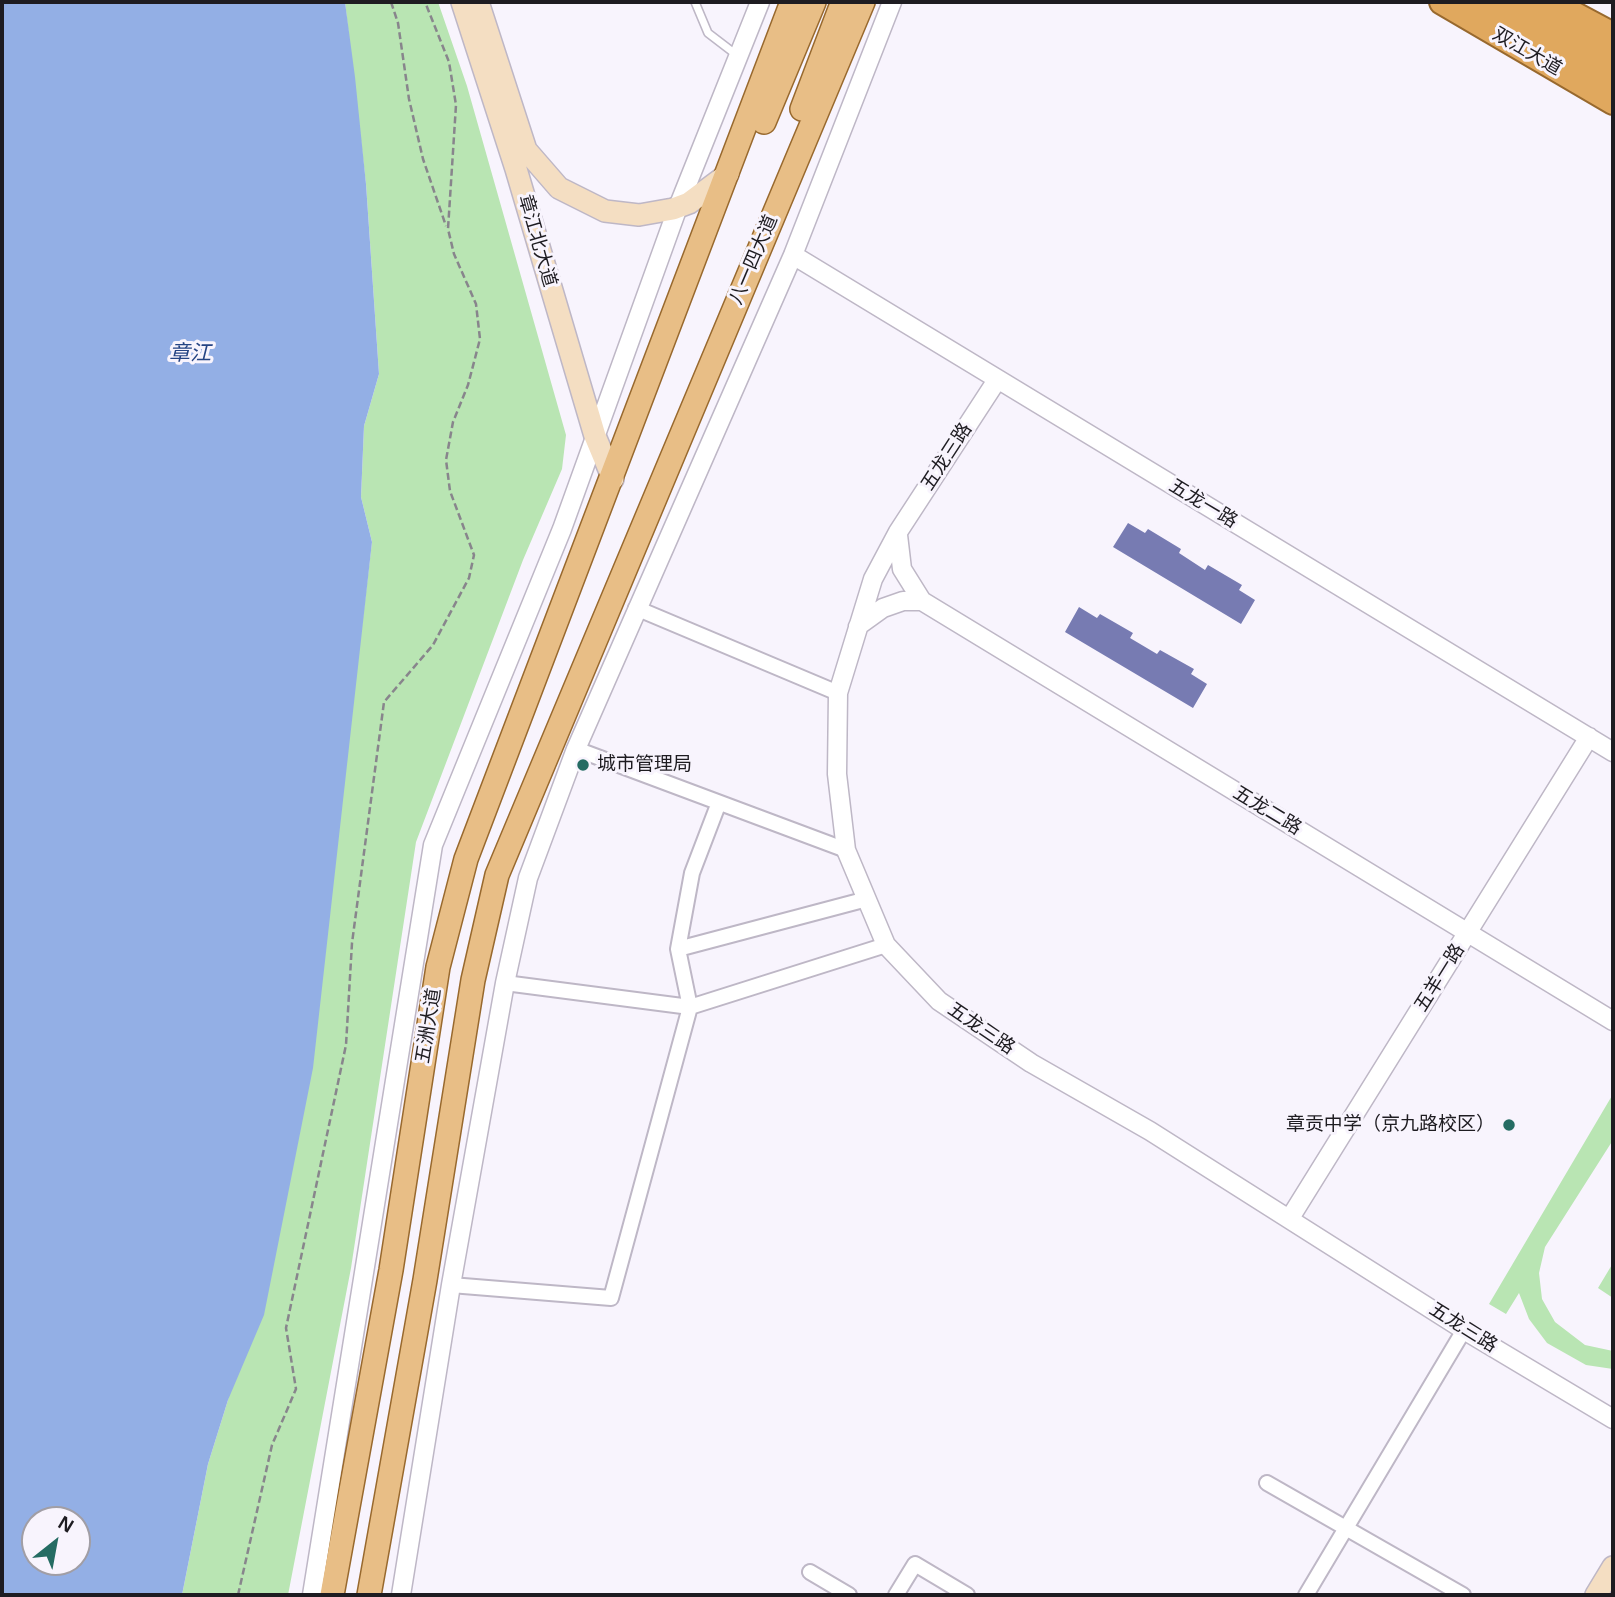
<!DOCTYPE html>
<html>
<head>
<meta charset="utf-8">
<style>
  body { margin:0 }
  #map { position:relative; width:1615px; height:1597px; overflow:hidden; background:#f8f4fd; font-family:Helvetica,sans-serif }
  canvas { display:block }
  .frame { position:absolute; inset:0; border:4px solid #1e1c21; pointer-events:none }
  .north { position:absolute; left:21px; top:1506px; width:70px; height:70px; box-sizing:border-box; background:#f8f4fd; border:2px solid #a19ea5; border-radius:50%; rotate:31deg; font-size:19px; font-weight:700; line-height:28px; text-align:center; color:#1e1c21 }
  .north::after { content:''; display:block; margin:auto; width:24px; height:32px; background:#256c63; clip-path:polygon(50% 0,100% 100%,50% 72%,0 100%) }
</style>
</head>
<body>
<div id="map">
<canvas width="1615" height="1597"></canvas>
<div class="frame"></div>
<div class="north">N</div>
</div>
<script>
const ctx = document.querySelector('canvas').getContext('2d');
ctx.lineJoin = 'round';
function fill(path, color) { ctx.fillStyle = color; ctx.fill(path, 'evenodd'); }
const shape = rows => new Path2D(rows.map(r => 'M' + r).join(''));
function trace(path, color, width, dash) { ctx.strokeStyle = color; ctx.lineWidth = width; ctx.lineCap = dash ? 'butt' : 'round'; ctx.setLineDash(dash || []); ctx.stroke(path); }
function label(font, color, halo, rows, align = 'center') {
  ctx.font = font + ' Helvetica,"Noto Sans SC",sans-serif'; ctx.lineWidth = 6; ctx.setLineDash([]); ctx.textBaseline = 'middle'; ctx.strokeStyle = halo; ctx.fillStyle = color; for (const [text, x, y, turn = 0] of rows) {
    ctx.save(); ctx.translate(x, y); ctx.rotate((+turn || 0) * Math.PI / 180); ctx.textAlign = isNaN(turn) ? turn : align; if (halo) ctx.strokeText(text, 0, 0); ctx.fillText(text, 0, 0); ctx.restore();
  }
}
const green = shape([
  [345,2,438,2,467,86,566,435,562,469,523,560,416,842,351,1268,288,1595,182,1595,208,1464,228,1400,350,725,372,542,361,497,364,426,379,374,366,184],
  [1613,1094,1613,1140,1545,1247,1539,1273,1542,1299,1555,1322,1585,1345,1613,1351,1613,1369,1586,1365,1547,1343,1529,1319,1519,1293,1506,1314,1489,1304],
  [1613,1263,1613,1298,1598,1288]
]);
const water = shape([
  [2,2,345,2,355,77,366,184,379,374,364,426,361,497,372,542,313,1068,264,1315,228,1400,208,1464,182,1595,2,1595],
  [35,1520,77,1520,77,1562,35,1562]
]);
const building = shape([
  [1128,523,1145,533,1148,529,1181,549,1179,553,1205,570,1208,565,1242,585,1239,590,1255,600,1241,624,1113,547],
  [1079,607,1097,618,1100,614,1133,633,1130,638,1157,654,1160,650,1194,669,1191,674,1207,684,1193,708,1065,632]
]);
const path = shape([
  [391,2,398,23,409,99,423,159,446,226],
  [238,1595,272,1445,296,1389,286,1328,346,1045,352,943,384,702,433,645,469,578,474,555,450,491,446,460,453,422,468,385,480,339,476,304,454,254,448,229,456,105,449,62,425,2]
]);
const service = shape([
  [695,2,708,33,738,56]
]);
const minor = shape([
  [636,608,838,693],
  [576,749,846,850],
  [678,949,867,899],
  [505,983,690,1007,886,945],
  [451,1285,611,1298,690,1007,678,949,692,873,718,805],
  [1267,1483,1463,1595],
  [810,1572,849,1595],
  [896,1595,915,1564,967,1595],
  [1306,1595,1464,1330]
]);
const tertiary = shape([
  [793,255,1613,752],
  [997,380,898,532,873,579,838,693,837,774,846,850,886,945,939,1001,1031,1063,1150,1131,1464,1330,1613,1419],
  [898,535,902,569,922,601,1613,1021],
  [858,626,883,608,903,601,922,601],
  [1290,1218,1589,737],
  [312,1595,433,845,562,529,678,207,760,2],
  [401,1595,451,1285,505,983,528,878,576,749,793,255,892,2]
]);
const secondary = shape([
  [462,2,516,169,595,436,613,479],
  [478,2,526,150,559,188,605,211,639,215,673,209,689,203,728,174],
  [1596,1595,1613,1567]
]);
const primary = shape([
  [802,109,840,9],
  [764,122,814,2],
  [332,1595,391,1270,438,967,466,859,792,2],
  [369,1595,425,1280,473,980,497,875,863,2]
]);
const trunk = shape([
  [1442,2,1613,102],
  [1477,2,1613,80],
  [1514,2,1613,57],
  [1551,2,1613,35]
]);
const markers = [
  [583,765,7,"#256c63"],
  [1509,1125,7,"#256c63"]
];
const streetNames = [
  ["双江大道",1527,52,30],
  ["章江北大道",537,241,74],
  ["八一四大道",754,260,-67],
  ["五龙三路",947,457,-57],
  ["五龙一路",1203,504,31],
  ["五龙二路",1267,811,31],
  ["五羊一路",1440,978,-58],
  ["五洲大道",429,1026,-81],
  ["五龙三路",981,1029,34],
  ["五龙三路",1463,1328,32]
];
const poiNames = [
  ["城市管理局",597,765],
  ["章贡中学（京九路校区）",1495,1125,"right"]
];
const waterNames = [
  ["章江",190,354]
];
fill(green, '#b9e5b3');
fill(water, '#93afe5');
fill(building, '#777bb2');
trace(service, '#beb7c6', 10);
trace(minor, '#beb7c6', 18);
trace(tertiary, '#beb7c6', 21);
trace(secondary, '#beb7c6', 24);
trace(primary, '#98692e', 26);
trace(trunk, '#98692e', 28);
trace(path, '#88858c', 2.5, [7, 3.5]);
trace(service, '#fff', 7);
trace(minor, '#fff', 14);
trace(tertiary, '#fff', 18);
trace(secondary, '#f4dec2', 21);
trace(primary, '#e8be86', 23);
trace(trunk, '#e0a85e', 24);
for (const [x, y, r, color] of markers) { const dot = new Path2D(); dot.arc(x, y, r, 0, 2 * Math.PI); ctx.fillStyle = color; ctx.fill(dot); trace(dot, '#f8f4fd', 2.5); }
label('19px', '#1e1c21', '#f8f4fd', streetNames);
label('19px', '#1e1c21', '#f8f4fd', poiNames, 'left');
label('italic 21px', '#254484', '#f8f4fd', waterNames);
</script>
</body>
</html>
